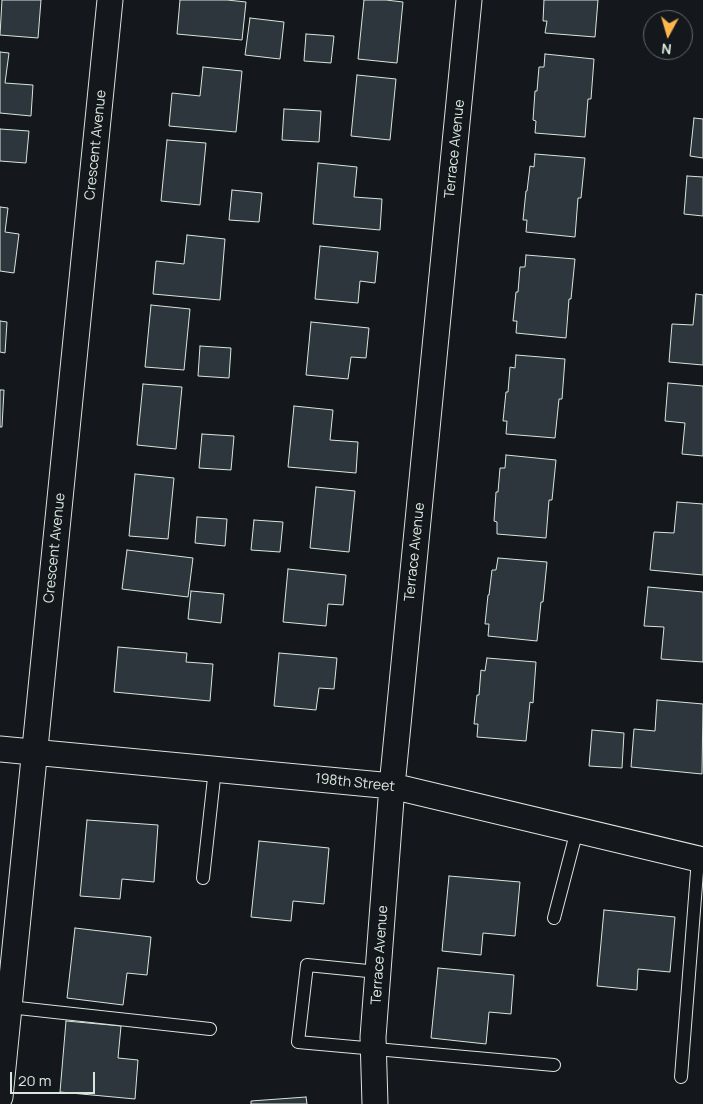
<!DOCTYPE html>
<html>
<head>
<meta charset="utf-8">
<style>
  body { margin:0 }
  #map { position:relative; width:703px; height:1104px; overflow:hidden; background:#14181c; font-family:Manrope,sans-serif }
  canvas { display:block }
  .north { position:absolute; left:643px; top:10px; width:50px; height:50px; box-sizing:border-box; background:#14181c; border:1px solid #626a69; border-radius:50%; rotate:186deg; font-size:14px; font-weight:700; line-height:20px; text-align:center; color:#d8e6dc }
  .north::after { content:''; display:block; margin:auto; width:18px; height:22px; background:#ffb74d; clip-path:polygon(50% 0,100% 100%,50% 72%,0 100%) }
  .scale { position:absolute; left:10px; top:1072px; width:85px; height:22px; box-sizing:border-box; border:2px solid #d8e6dc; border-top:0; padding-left:6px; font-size:15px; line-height:18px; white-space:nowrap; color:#d8e6dc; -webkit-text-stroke:4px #14181c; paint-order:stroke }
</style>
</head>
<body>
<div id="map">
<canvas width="703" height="1104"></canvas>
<div class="north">N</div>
<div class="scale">20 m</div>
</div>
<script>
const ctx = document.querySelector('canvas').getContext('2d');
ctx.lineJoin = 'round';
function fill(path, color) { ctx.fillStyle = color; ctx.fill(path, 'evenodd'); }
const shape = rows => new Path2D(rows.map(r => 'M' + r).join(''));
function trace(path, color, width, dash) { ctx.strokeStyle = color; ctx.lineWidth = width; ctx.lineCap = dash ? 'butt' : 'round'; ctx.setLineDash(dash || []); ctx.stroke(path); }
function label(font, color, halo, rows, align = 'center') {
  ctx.font = font + ' Manrope,sans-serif'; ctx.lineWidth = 4; ctx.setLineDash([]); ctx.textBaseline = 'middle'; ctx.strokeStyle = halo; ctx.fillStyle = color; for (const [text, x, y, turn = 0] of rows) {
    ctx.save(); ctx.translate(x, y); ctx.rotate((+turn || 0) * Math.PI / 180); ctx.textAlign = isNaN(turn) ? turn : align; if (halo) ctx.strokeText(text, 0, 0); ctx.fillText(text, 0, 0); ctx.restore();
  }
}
const building = shape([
  [2,0,41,0,38,38,0,35,2,0],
  [180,0,227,0,246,2,242,40,177,34,180,0],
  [364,0,386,0,403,2,397,63,358,59,364,0],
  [544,0,598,0,595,37,545,33,547,21,543,21,544,0],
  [250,18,284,22,280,59,245,55,250,18],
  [306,34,334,36,331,63,304,61,306,34],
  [0,52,9,53,5,83,33,85,31,116,0,113,0,52],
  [545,54,594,59,591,99,588,99,585,137,535,133,536,121,533,120,535,91,537,91,539,67,544,67,545,54],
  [203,67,242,71,236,132,169,126,172,93,200,96,203,67],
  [357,75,396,79,390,140,351,136,357,75],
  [284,109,321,111,319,142,282,140,284,109],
  [694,118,703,119,703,158,690,156,694,118],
  [0,129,29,131,26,163,0,161,0,129],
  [167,140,206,143,200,205,161,201,167,140],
  [535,154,585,158,581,198,578,198,575,237,526,232,527,220,523,220,526,191,527,191,530,166,534,167,535,154],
  [318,163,357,167,354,197,382,199,380,230,313,224,318,163],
  [687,176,703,177,703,216,684,214,687,176],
  [232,190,262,193,259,222,229,220,232,190],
  [0,207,8,208,5,232,19,234,14,273,0,271,0,207],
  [187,235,225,239,220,300,153,294,156,261,184,264,187,235],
  [320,246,378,252,375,283,360,281,358,303,315,299,320,246],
  [526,255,575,259,571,299,569,299,566,338,516,333,517,321,513,321,516,292,518,292,520,267,525,267,526,255],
  [696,294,703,295,703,365,669,362,672,324,693,325,696,294],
  [151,305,190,309,184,370,145,367,151,305],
  [0,321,7,322,5,353,0,352,0,321],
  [311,322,369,328,366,358,351,357,348,379,306,375,311,322],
  [200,346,231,348,229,378,198,376,200,346],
  [516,355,565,359,562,399,559,399,555,438,506,434,507,421,503,421,506,392,508,392,510,367,515,368,516,355],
  [668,383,703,386,703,456,682,454,685,423,665,421,668,383],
  [143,384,182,387,176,449,137,445,143,384],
  [0,390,4,390,2,427,0,427,0,390],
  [294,406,333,410,330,440,358,442,356,473,288,467,294,406],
  [202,434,234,436,231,470,199,468,202,434],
  [506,455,556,460,552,500,549,500,546,538,497,534,497,522,494,521,496,492,498,492,500,468,505,468,506,455],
  [135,474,174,478,168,539,129,536,135,474],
  [316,487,355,491,349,552,310,548,316,487],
  [677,502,703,504,703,575,650,570,654,532,674,533,677,502],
  [197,517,227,519,225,546,195,543,197,517],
  [254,520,283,522,280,552,251,550,254,520],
  [127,550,193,558,188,597,122,589,127,550],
  [498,558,547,562,543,602,541,602,537,641,488,636,489,624,485,624,488,595,489,595,492,570,496,570,498,558],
  [288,569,346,575,343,605,328,604,326,626,283,622,288,569],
  [648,587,703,592,703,662,661,659,664,627,644,626,648,587],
  [191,591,224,594,221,623,188,619,191,591],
  [118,647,187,653,186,662,213,664,210,701,114,692,118,647],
  [279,653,337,658,334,689,319,688,316,710,274,706,279,653],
  [487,658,536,662,533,703,530,702,526,741,477,737,478,724,474,724,477,695,479,695,481,670,485,671,487,658],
  [657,700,703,704,702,774,631,767,634,729,655,731,657,700],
  [592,730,624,733,622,768,589,766,592,730],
  [87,820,158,825,154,882,122,879,120,899,80,896,87,820],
  [259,841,329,848,324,904,293,901,291,921,251,917,259,841],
  [449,876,520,882,515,936,483,933,481,955,442,951,449,876],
  [604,910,675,917,670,972,638,969,637,990,597,986,604,910],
  [75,928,151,937,147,975,127,973,123,1005,67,998,75,928],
  [438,968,514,975,511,1014,489,1012,486,1044,431,1038,438,968],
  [66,1021,121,1026,118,1058,138,1060,135,1099,60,1092,66,1021],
  [306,1097,307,1104,251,1104,251,1101,306,1097]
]);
const lane = shape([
  [203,878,215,769],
  [554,918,577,830],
  [378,972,307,965,298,1042,554,1065],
  [9,1007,210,1029],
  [681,1077,698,859]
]);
const street = shape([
  [0,749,392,786,703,860],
  [0,1097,110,0],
  [375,1104,373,1037,392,786,469,0]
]);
const streetNames = [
  ["Crescent Avenue",96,145,-84],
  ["Terrace Avenue",455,149,-84],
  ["Crescent Avenue",55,548,-84],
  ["Terrace Avenue",415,552,-84],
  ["198th Street",355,783,6],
  ["Terrace Avenue",380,955,-86]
];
fill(building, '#2c363c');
trace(building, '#d8e6dc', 1);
trace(lane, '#d8e6dc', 14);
trace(street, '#d8e6dc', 27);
trace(lane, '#14181c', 12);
trace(street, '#14181c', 25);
label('14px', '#d8e6dc', '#14181c', streetNames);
</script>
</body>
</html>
